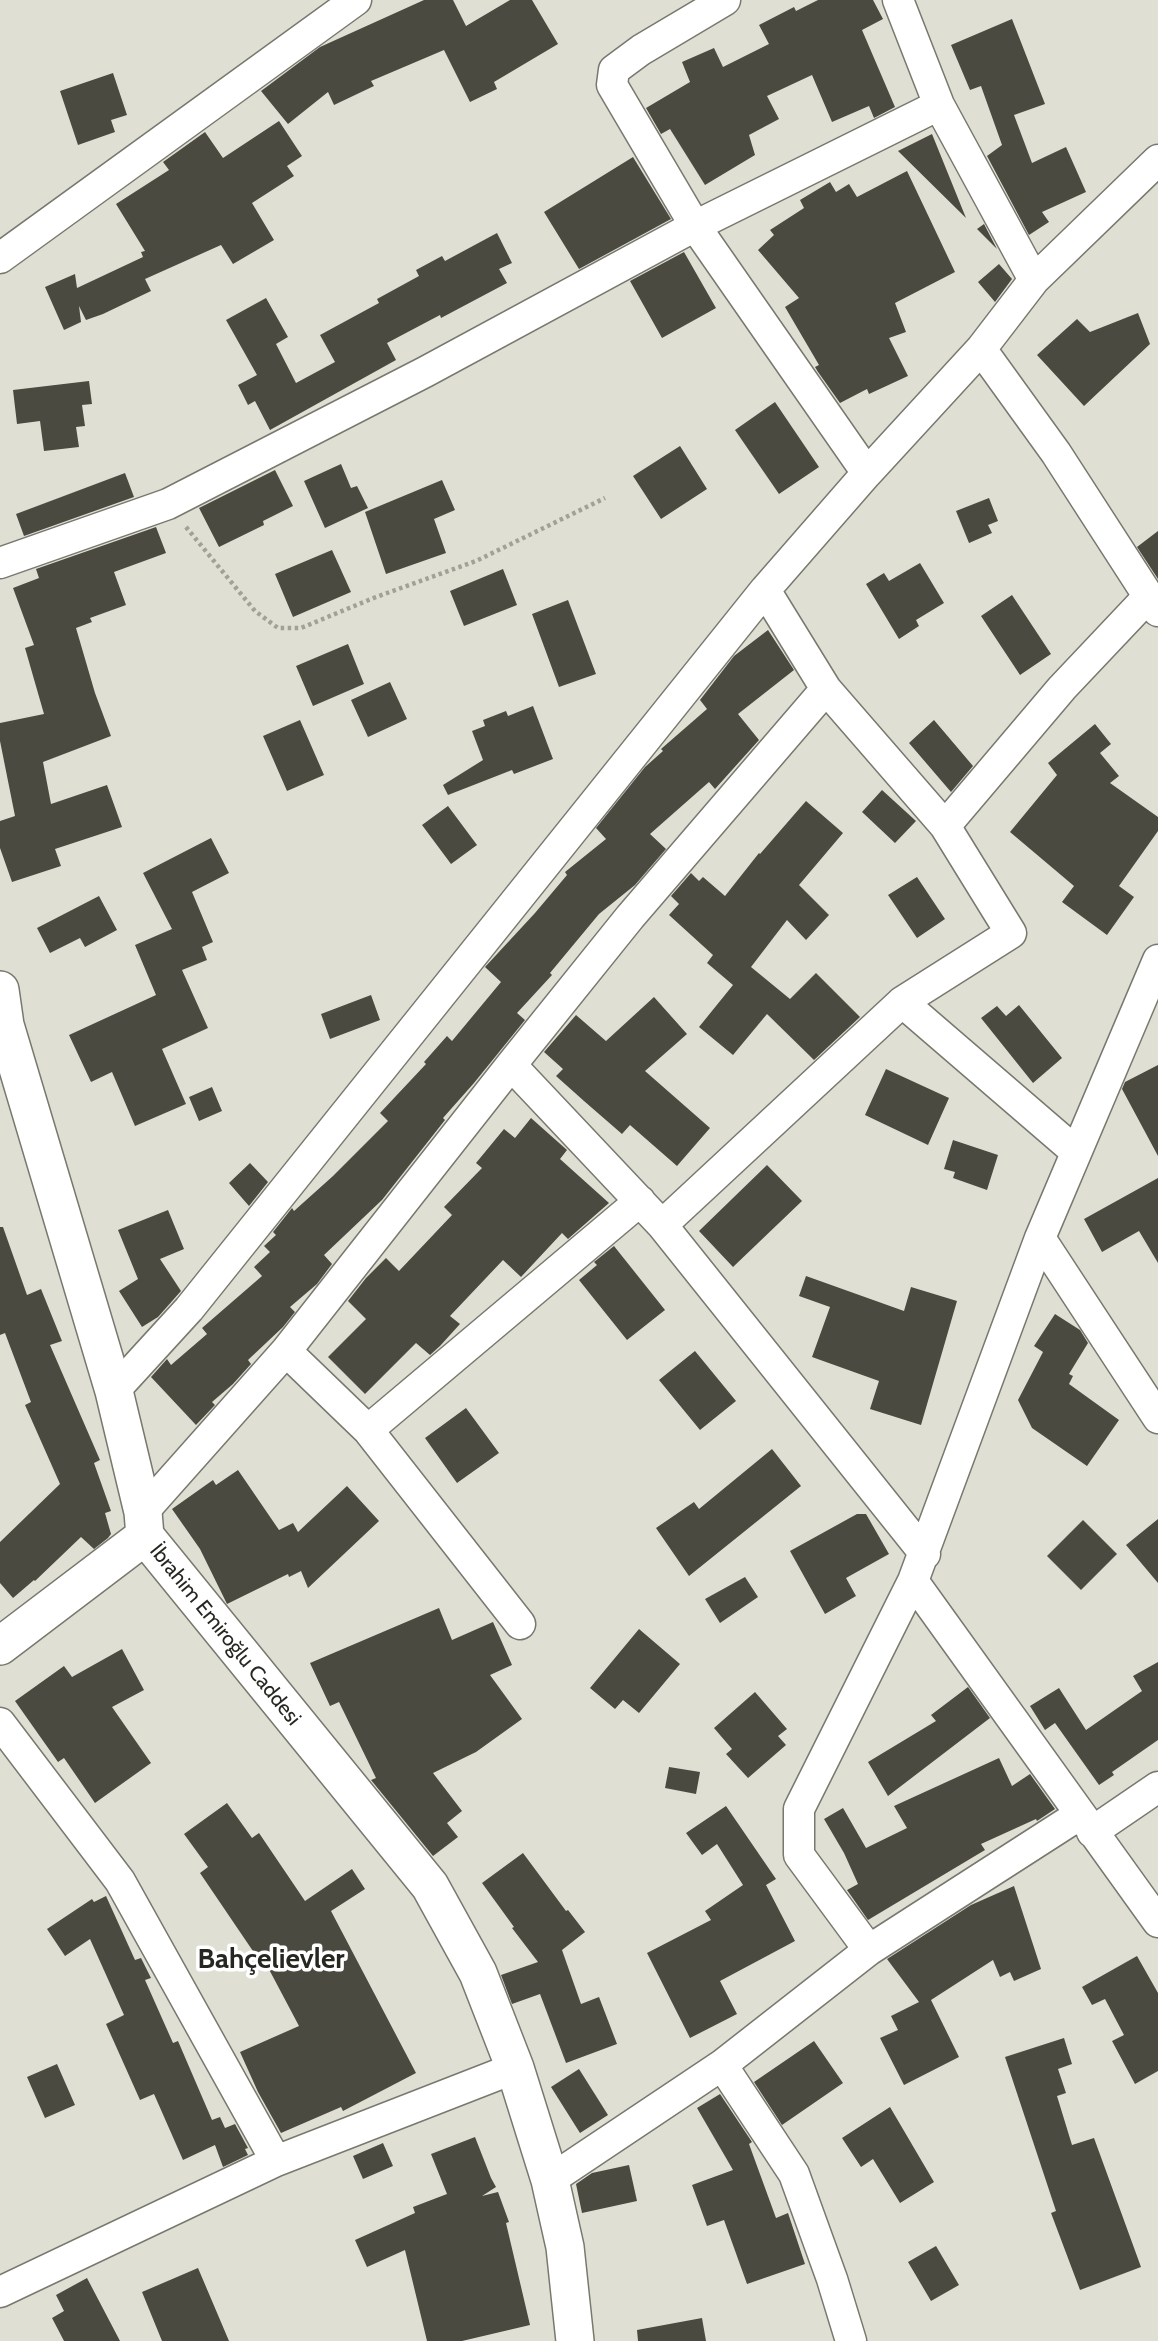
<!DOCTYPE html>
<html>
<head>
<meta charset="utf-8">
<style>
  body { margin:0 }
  canvas { display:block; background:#e0dfd3 }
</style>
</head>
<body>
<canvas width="1158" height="2341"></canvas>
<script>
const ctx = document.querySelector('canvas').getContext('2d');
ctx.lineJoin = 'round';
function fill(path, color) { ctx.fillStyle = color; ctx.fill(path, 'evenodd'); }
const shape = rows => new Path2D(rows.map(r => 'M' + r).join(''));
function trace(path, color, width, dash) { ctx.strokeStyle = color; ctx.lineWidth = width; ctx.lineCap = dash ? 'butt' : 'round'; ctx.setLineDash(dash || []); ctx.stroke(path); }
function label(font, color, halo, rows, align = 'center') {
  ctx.font = font + ' Cabin,sans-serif'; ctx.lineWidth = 7; ctx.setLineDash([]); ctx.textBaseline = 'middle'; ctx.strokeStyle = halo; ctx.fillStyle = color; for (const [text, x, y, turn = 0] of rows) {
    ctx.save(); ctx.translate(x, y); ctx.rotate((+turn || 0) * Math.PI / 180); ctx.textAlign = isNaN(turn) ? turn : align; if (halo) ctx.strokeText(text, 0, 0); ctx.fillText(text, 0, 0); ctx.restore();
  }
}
const building = shape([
  [424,0,453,0,466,26,510,0,532,0,558,44,494,82,497,89,470,102,444,50,371,81,374,86,334,105,328,92,288,124,261,91,320,47],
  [818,0,873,0,883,19,862,30,895,107,874,118,869,106,832,122,812,75,767,96,779,119,749,135,755,155,705,185,670,129,661,134,646,108,690,82,682,62,714,48,723,67,769,44,759,25,794,7,796,11],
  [1012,19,1045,104,1014,115,1032,163,1066,147,1086,192,1042,212,1049,222,1029,235,987,156,1002,145,981,86,970,90,951,45],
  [113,73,127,115,111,120,115,132,78,145,60,91],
  [279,121,302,156,287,166,294,176,252,203,274,240,233,264,221,245,145,279,151,291,103,314,86,320,79,306,81,322,64,330,45,287,75,274,77,288,143,257,141,252,145,251,116,204,169,170,163,162,205,132,223,158],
  [932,134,966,218,898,151],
  [633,157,671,219,579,269,544,212],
  [907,171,955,272,895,303,906,332,889,338,908,376,869,394,867,389,840,403,818,372,815,367,819,365,785,307,799,298,758,250,774,235,770,230,804,208,800,200,830,182,836,192,849,184,857,197],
  [984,224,997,249,977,229],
  [497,233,512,263,499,269,507,283,441,318,440,315,387,343,396,360,270,430,255,401,248,405,238,385,257,375,226,320,266,298,288,337,276,344,296,383,335,362,320,335,379,303,377,299,419,276,416,270,442,256,445,261],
  [684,252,716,308,662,338,630,281],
  [999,264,1012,279,995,302,978,282],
  [1138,313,1150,344,1084,406,1037,355,1077,319,1090,332],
  [89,381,92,404,82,405,85,426,76,427,79,447,44,451,40,421,17,424,13,390],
  [775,402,819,467,779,494,735,430],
  [680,446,707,489,661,519,633,476],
  [341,464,351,488,357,486,368,508,325,528,304,481],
  [275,470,293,506,263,521,264,525,219,547,199,508],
  [125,473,134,497,24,536,16,514],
  [442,480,455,510,434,519,446,553,386,574,365,512],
  [989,498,998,521,988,525,992,533,969,543,956,511],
  [156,527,166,553,114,572,126,605,90,618,92,622,76,628,95,693,111,736,43,762,51,804,107,785,122,827,55,849,61,866,12,882,0,848,0,821,15,816,0,741,0,723,44,714,25,648,34,645,13,588,39,578,36,569],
  [1158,531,1158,579,1137,547],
  [332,550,351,592,293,617,275,574],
  [920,563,944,603,916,620,919,626,899,639,866,584,884,573,889,581],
  [503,569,517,605,464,626,450,591],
  [1012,595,1051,654,1020,675,981,616],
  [568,600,596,674,559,687,532,614],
  [768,630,794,670,738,714,759,740,715,789,709,782,650,834,666,849,635,885,599,914,550,973,552,975,517,1013,525,1020,474,1083,443,1118,445,1120,382,1200,324,1255,332,1264,317,1284,290,1307,295,1312,283,1327,248,1360,251,1364,233,1384,212,1402,215,1405,196,1425,151,1377,167,1359,171,1365,207,1334,202,1328,262,1276,254,1267,270,1252,264,1246,276,1235,273,1232,292,1208,294,1211,333,1176,388,1121,380,1113,426,1064,424,1062,447,1036,452,1041,501,982,485,967,535,913,567,875,565,872,606,839,596,828,645,767,663,751,661,749,707,709,700,700,734,656],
  [348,644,364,684,313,706,296,666],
  [390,682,407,719,368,737,351,700],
  [533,706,553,759,514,774,512,770,448,795,443,785,483,760,472,731,485,726,483,720,506,711,508,716],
  [300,720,324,775,287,791,263,736],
  [934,720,973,766,951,792,909,743],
  [1095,724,1111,744,1100,753,1119,776,1110,783,1158,817,1158,831,1119,886,1134,897,1107,935,1062,902,1074,886,1010,832,1057,775,1048,763],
  [882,790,916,821,895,843,862,812],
  [806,801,843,833,799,885,829,915,806,940,787,920,751,967,790,999,816,973,860,1017,814,1060,767,1014,733,1055,699,1027,733,985,707,963,713,955,669,915,679,904,671,896,691,873,699,881,703,877,725,896,759,853,760,854],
  [448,806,477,845,451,864,422,825],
  [211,838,229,873,192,892,213,942,202,947,207,960,182,970,208,1028,162,1049,186,1104,135,1126,112,1072,91,1082,69,1035,156,995,135,945,172,929,143,873],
  [917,877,945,919,917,938,888,895],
  [99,896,117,930,85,947,80,938,50,953,37,928],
  [371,995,380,1020,330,1039,321,1014],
  [654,997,687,1034,645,1071,710,1128,677,1166,630,1125,622,1134,584,1101,556,1076,563,1069,544,1052,576,1015,606,1041],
  [1019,1005,1062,1058,1033,1083,981,1018,997,1006,1006,1016],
  [1158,1065,1158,1156,1122,1089,1125,1082],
  [886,1069,949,1098,928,1145,865,1115],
  [212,1087,222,1111,199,1121,189,1097],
  [531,1118,567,1150,560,1159,609,1203,568,1239,562,1233,521,1277,503,1260,450,1316,460,1324,440,1346,430,1355,416,1343,365,1394,328,1357,366,1319,348,1301,366,1278,386,1258,399,1271,452,1215,444,1207,482,1168,476,1163,504,1129,515,1138],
  [953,1140,998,1155,987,1190,953,1178,955,1172,944,1169],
  [250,1163,268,1182,249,1206,229,1183],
  [767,1165,802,1201,733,1267,699,1231],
  [1158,1178,1158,1263,1139,1231,1102,1252,1084,1219],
  [168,1210,184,1249,160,1259,181,1291,158,1317,142,1327,119,1291,138,1279,118,1230],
  [0,1227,3,1227,27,1295,41,1289,62,1341,50,1345,100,1460,94,1463,111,1511,105,1513,111,1534,108,1538,94,1549,81,1537,35,1581,34,1580,13,1598,0,1583,0,1542,60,1484,25,1405,31,1402,5,1333,0,1335],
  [614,1246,665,1310,627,1340,579,1280,597,1265,594,1262],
  [806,1276,904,1311,911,1287,957,1301,921,1425,870,1409,879,1381,812,1357,830,1307,799,1296],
  [1055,1314,1080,1330,1088,1343,1069,1374,1073,1376,1069,1384,1119,1420,1087,1466,1032,1428,1018,1400,1043,1352,1034,1346],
  [695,1351,736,1401,700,1430,659,1380],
  [466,1408,499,1453,457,1483,425,1438],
  [772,1449,801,1486,689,1576,656,1528,694,1502,699,1509],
  [238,1470,279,1530,293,1523,298,1532,347,1486,379,1521,308,1588,301,1571,289,1577,288,1574,227,1604,200,1549,172,1509,213,1480,216,1485],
  [857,1514,866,1514,889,1554,846,1578,856,1596,825,1614,790,1551],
  [1158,1519,1158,1583,1126,1545],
  [1083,1520,1117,1554,1081,1590,1047,1556],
  [745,1577,758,1597,720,1623,705,1599],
  [439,1608,452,1640,493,1622,512,1665,490,1675,522,1719,476,1752,433,1773,462,1811,447,1823,458,1837,433,1856,371,1780,376,1778,339,1702,330,1706,310,1663],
  [639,1629,680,1664,639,1713,623,1700,615,1709,590,1688],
  [122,1649,144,1690,112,1707,151,1763,95,1803,64,1758,58,1762,15,1701,64,1666,72,1677],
  [1158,1662,1158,1740,1112,1772,1114,1775,1099,1785,1055,1723,1045,1730,1030,1706,1059,1688,1086,1730,1142,1691,1133,1676],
  [968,1687,990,1718,888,1796,868,1762,936,1721,931,1715],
  [755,1692,787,1729,778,1736,786,1745,748,1778,726,1754,732,1749,714,1728],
  [999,1758,1012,1786,1030,1774,1055,1809,1037,1821,1036,1819,981,1844,985,1850,868,1920,847,1890,858,1884,844,1853,824,1819,843,1808,866,1848,907,1828,894,1806],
  [669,1767,700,1772,696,1794,665,1788],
  [227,1803,252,1838,259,1833,305,1901,352,1869,365,1889,331,1911,416,2073,343,2111,341,2107,281,2133,258,2092,240,2052,299,2026,263,1958,259,1960,200,1873,208,1867,184,1834],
  [726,1806,776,1879,766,1885,795,1941,720,1981,737,2014,690,2038,647,1953,711,1920,705,1911,743,1885,717,1844,702,1855,686,1833],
  [523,1853,566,1911,568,1910,585,1932,562,1950,581,2004,599,1997,617,2044,566,2063,540,1994,512,2004,501,1975,538,1962,512,1928,514,1927,482,1883],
  [1014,1886,1041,1969,1014,1981,1010,1972,1000,1977,993,1960,931,2000,959,2057,904,2085,880,2038,898,2030,891,2016,919,2002,887,1959,971,1905],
  [106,1896,135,1960,141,1958,151,1978,145,1980,173,2043,178,2041,212,2120,220,2117,225,2128,235,2124,248,2148,245,2149,248,2155,223,2167,215,2145,183,2160,154,2094,140,2100,106,2024,124,2015,90,1939,65,1956,47,1929,92,1899,94,1902],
  [1137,1956,1158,1993,1158,2071,1135,2084,1112,2041,1124,2035,1105,1999,1092,2005,1082,1987],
  [1064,2038,1072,2064,1058,2069,1066,2093,1057,2096,1072,2145,1094,2138,1141,2267,1080,2290,1051,2213,1056,2211,1005,2057],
  [814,2041,843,2083,782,2125,754,2082],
  [57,2064,75,2105,45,2118,27,2077],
  [579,2069,608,2115,580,2133,551,2087],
  [720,2094,752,2142,749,2144,776,2218,788,2213,805,2264,747,2284,724,2220,707,2226,692,2185,733,2170,697,2108],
  [890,2107,934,2182,900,2203,873,2159,861,2167,842,2138],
  [475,2137,491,2178,496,2187,482,2196,498,2192,509,2222,506,2223,530,2325,462,2341,427,2341,405,2250,367,2267,355,2240,415,2213,413,2207,447,2194,431,2154],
  [383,2143,393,2166,363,2179,353,2156],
  [629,2165,637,2201,582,2213,576,2184,592,2173],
  [936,2246,959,2285,931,2301,908,2262],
  [198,2268,229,2341,162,2341,142,2292],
  [87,2278,120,2341,64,2341,52,2318,64,2311,56,2295],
  [702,2318,706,2341,638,2341,637,2330]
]);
const path = shape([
  [186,527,255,611,278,628,301,628,376,597,476,561,605,498]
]);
const minor = shape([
  [725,0,641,50,614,70,612,85,695,226,867,473,981,349,1034,280,1158,160],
  [898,0,939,105,1034,280],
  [0,258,356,0],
  [981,349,1056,453,1158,611],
  [0,563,168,504,425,372,695,226,939,105],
  [765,590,826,689,945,826,1011,933,902,1002],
  [945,826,1062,688,1148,597],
  [511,1065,662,1225,925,1554],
  [662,1225,902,1002,1075,1151],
  [1040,1238,1158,1418],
  [286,1351,368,1430,520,1624],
  [114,1391,189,1309,765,590,867,473],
  [368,1430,640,1201],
  [143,1512,286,1351,511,1065,630,917,826,689],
  [913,1581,1158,1922],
  [0,1723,120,1881,276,2161],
  [1092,1832,1158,1787],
  [869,1950,1079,1815],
  [722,2065,794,2174,832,2279,851,2341],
  [550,2180,722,2065,869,1950,799,1855,799,1809,913,1581,1040,1238,1158,960],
  [0,2292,276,2161,515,2068]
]);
const tertiary = shape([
  [0,990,5,1025,114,1391,143,1512,145,1536,430,1886,478,1973,515,2068,550,2180,565,2247,575,2341],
  [0,1646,145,1536]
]);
const streetNames = [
  ["İbrahim Emiroğlu Caddesi",225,1635,51]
];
const districtNames = [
  ["Bahçelievler",271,1960]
];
fill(building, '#4b4a41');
trace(minor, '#79786e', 33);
trace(tertiary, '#79786e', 40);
trace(path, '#a1a197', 4.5, [3.5, 3.5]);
trace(minor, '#fff', 30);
trace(tertiary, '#fff', 37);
label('21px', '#272722', '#fff', streetNames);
label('bold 28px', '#272722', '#fff', districtNames);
</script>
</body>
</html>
